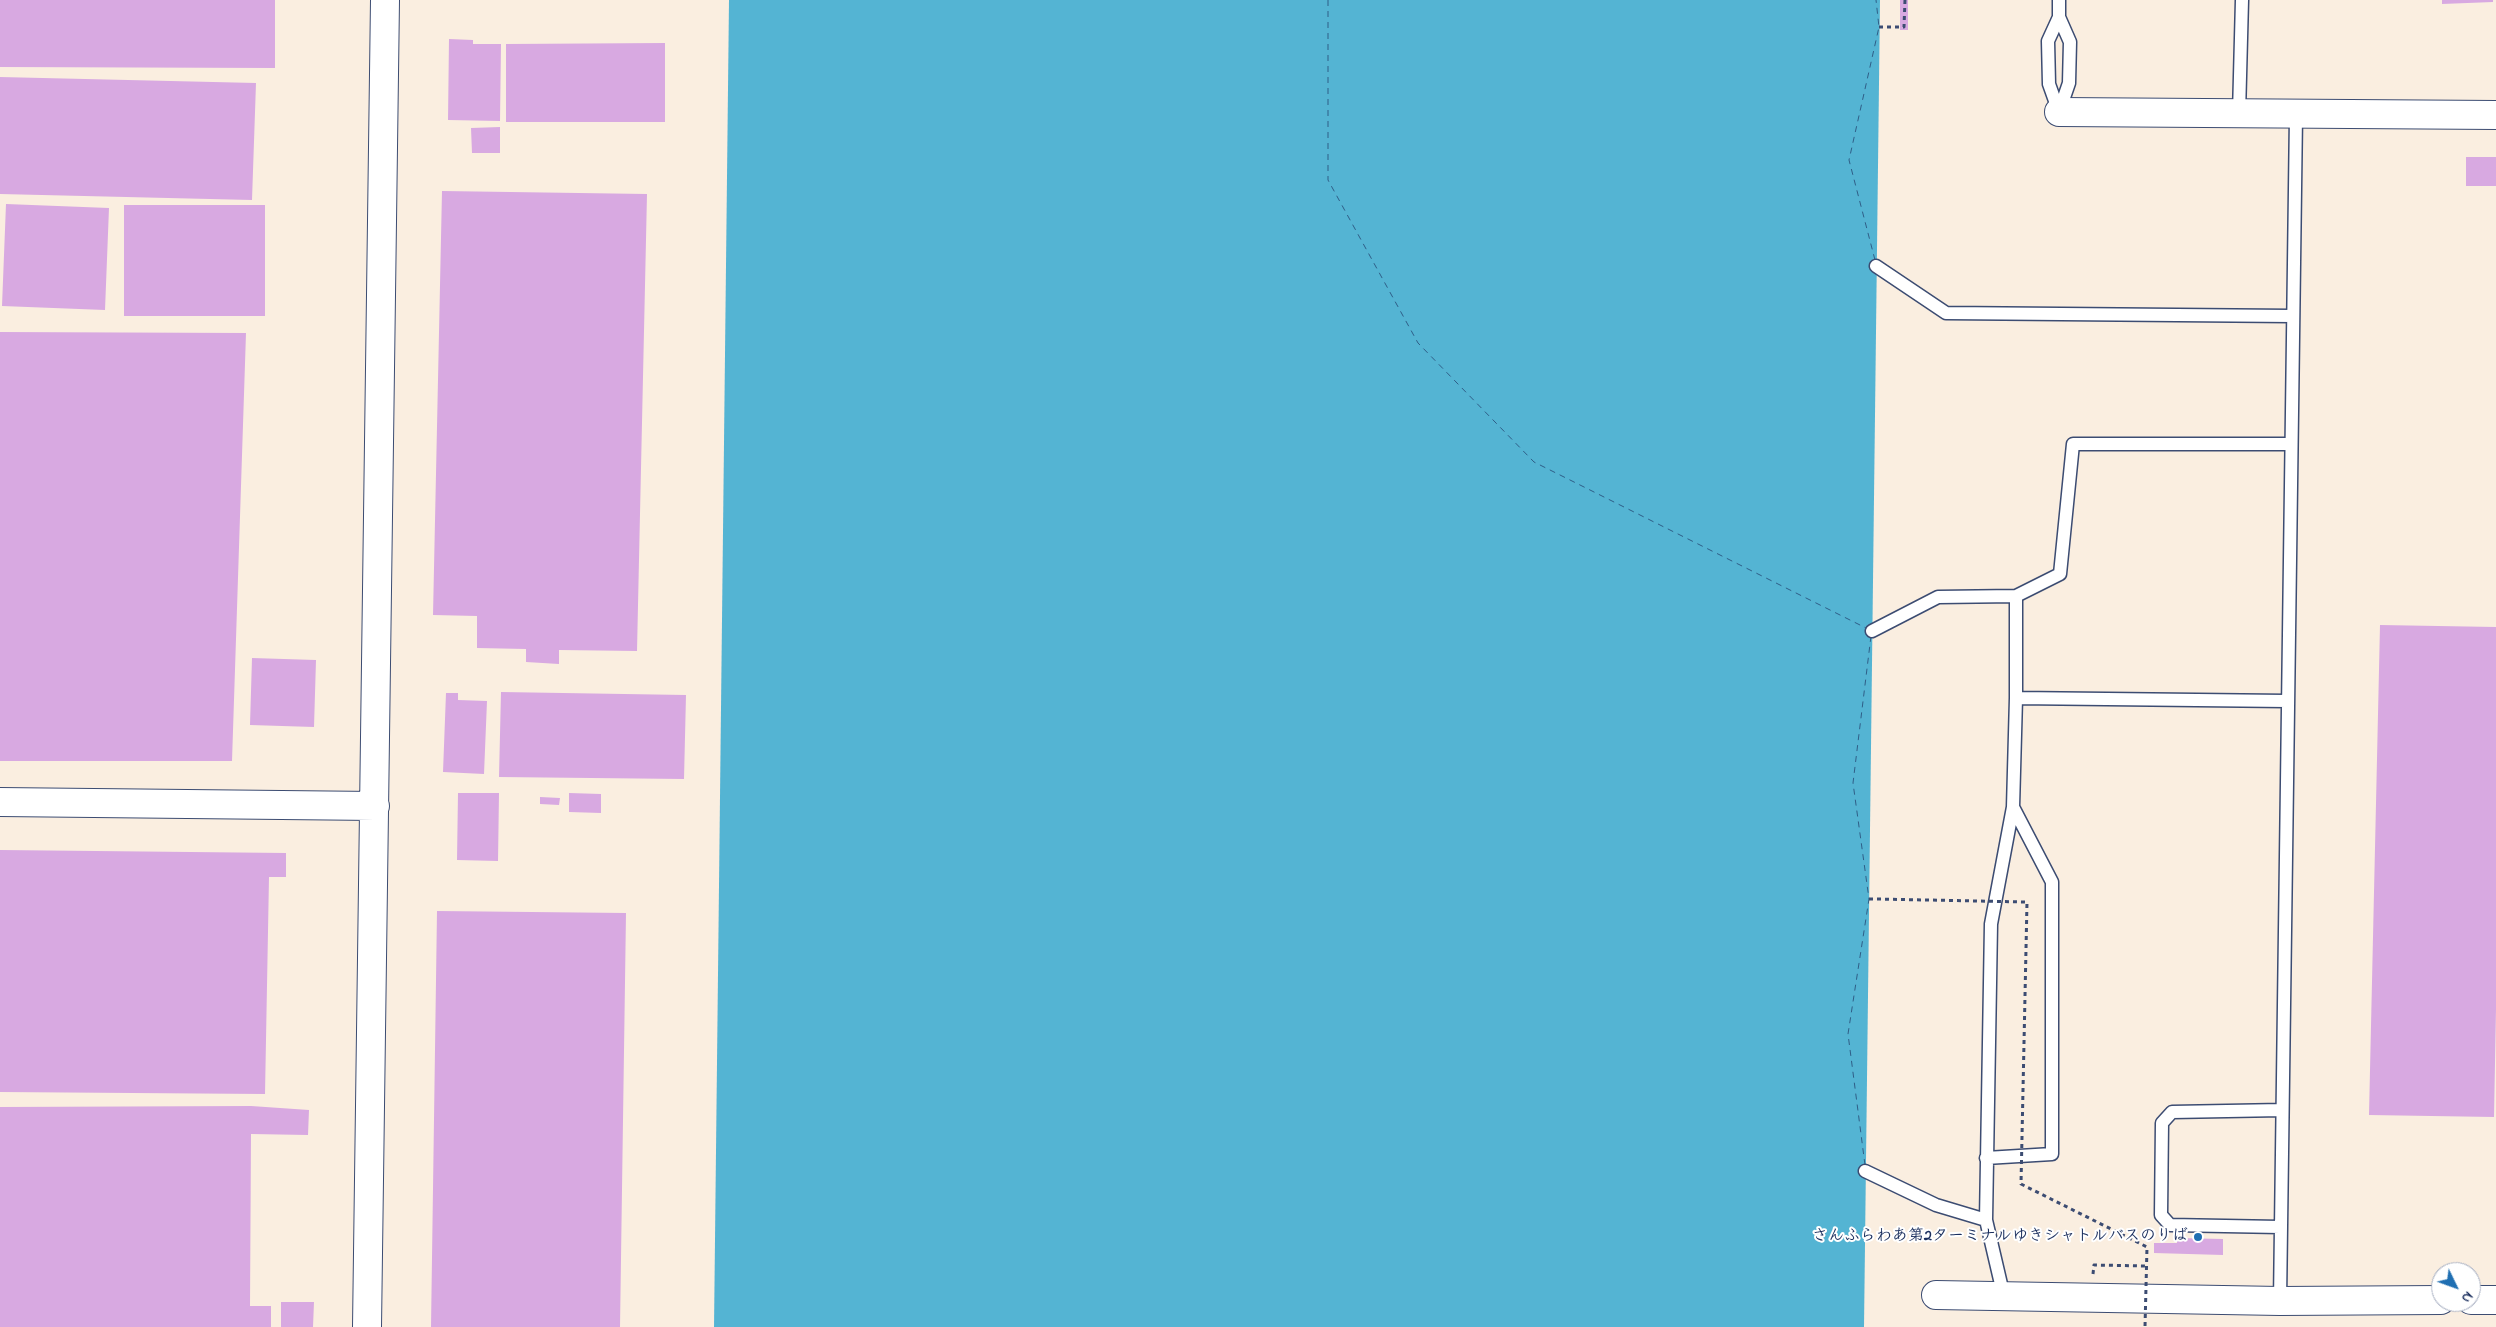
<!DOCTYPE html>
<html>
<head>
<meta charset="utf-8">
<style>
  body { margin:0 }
  #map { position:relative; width:2496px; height:1327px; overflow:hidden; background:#faeee0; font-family:"Indie Flower",sans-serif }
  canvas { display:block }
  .north { position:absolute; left:2431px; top:1262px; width:50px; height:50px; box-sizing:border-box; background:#fff; border:1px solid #a4acbf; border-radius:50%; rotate:132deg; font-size:14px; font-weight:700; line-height:20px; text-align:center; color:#1b2f5e }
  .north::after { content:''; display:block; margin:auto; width:18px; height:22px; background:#1f6fb2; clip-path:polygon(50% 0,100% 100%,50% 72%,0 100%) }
</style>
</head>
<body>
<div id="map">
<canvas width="2496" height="1327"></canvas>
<div class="north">N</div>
</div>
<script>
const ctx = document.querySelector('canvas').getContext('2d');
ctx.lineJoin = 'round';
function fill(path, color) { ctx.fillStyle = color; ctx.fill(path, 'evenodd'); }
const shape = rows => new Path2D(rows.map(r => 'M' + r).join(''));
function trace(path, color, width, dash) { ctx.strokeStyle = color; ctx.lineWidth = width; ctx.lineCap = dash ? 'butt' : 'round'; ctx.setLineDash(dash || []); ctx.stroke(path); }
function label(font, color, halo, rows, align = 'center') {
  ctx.font = font + ' "Indie Flower","Klee One",sans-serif'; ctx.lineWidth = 4; ctx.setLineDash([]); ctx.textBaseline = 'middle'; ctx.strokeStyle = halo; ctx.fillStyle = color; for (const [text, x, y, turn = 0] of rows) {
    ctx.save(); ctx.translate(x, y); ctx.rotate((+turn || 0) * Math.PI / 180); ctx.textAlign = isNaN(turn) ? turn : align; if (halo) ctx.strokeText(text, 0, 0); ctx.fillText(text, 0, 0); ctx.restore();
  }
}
const water = shape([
  [729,0,1880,0,1864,1327,714,1327]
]);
const ferry = shape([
  [1328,0,1328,180,1418,343,1534,462,1866,628],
  [1875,260,1849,160,1879,27,1876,0],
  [1865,1165,1848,1034,1869,899,1853,783,1871,636]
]);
const building = shape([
  [0,0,275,0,275,68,0,67],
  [1900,0,1908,0,1908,30,1900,30],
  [2442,0,2493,0,2493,2,2442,4],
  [449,39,473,40,473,44,501,44,500,121,448,120],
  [665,43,665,122,506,122,506,44],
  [0,77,256,83,252,200,0,194],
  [500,127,500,153,472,153,471,128],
  [2466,157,2496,157,2496,186,2466,186],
  [442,191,647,194,637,651,559,650,559,664,526,662,526,649,477,648,477,616,433,615],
  [6,204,109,208,105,310,2,306],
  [124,205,265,205,265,316,124,316],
  [0,332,246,333,232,761,0,761],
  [2380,625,2496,627,2496,1009,2494,1117,2369,1115],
  [252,658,316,660,314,727,250,725],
  [501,692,686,695,684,779,499,777],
  [446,693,458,693,458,700,487,701,484,774,443,772],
  [458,793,499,793,498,861,457,860],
  [569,793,601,794,601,813,569,812],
  [540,797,560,798,559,805,540,804],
  [0,850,286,853,286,877,269,877,265,1094,0,1092],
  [437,911,626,913,620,1327,431,1327],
  [251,1106,309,1110,308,1135,251,1134,250,1306,271,1306,271,1327,0,1327,0,1107],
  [2177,1238,2223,1239,2223,1255,2154,1253,2154,1243,2177,1243],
  [281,1302,314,1302,313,1327,281,1327]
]);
const path = shape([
  [1879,27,1904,27,1905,0],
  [1869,899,1877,899],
  [2093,1274,2094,1265,2146,1266]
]);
const service = shape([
  [2059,17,2048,41,2049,84,2059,112,2069,83,2070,42,2059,17,2059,0],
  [2239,114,2242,0],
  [1876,266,1946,313,2292,316],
  [1872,631,1938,597,2016,596],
  [2016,698,2016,596,2060,574,2073,444,2290,444],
  [1986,1158,2052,1154,2052,882,2013,807],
  [1865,1171,1936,1205,1986,1220,2004,1297],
  [1986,1220,1991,924,2013,807,2016,698,2287,701],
  [2280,1227,2170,1225,2161,1215,2162,1123,2172,1112,2282,1110],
  [2280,1301,2296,115]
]);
const tertiary = shape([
  [2059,112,2496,115],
  [0,802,375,806],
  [1936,1295,2280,1301,2441,1300],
  [2471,1300,2496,1300],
  [367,1327,385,0]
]);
const pathBridge = shape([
  [1877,899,2027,902,2021,1184,2147,1247,2145,1327]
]);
const markers = [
  [2198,1237,5,"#1f6fb2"]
];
const poiNames = [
  ["さんふらわあ第2ターミナルゆきシャトルバスのりば",2188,1237]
];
fill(water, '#54b4d3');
trace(ferry, '#2f5e87', 1, [6, 5]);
fill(building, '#d8a9e1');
trace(service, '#3c4c72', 15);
trace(tertiary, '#3c4c72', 30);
trace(path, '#3c4c72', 3, [4, 4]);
trace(service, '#fff', 12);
trace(tertiary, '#fff', 28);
trace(pathBridge, '#3c4c72', 3, [4, 4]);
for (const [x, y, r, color] of markers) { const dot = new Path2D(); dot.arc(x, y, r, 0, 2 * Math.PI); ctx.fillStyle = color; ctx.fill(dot); trace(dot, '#fff', 2); }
label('bold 16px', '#1b2f5e', '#fff', poiNames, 'right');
</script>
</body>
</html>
